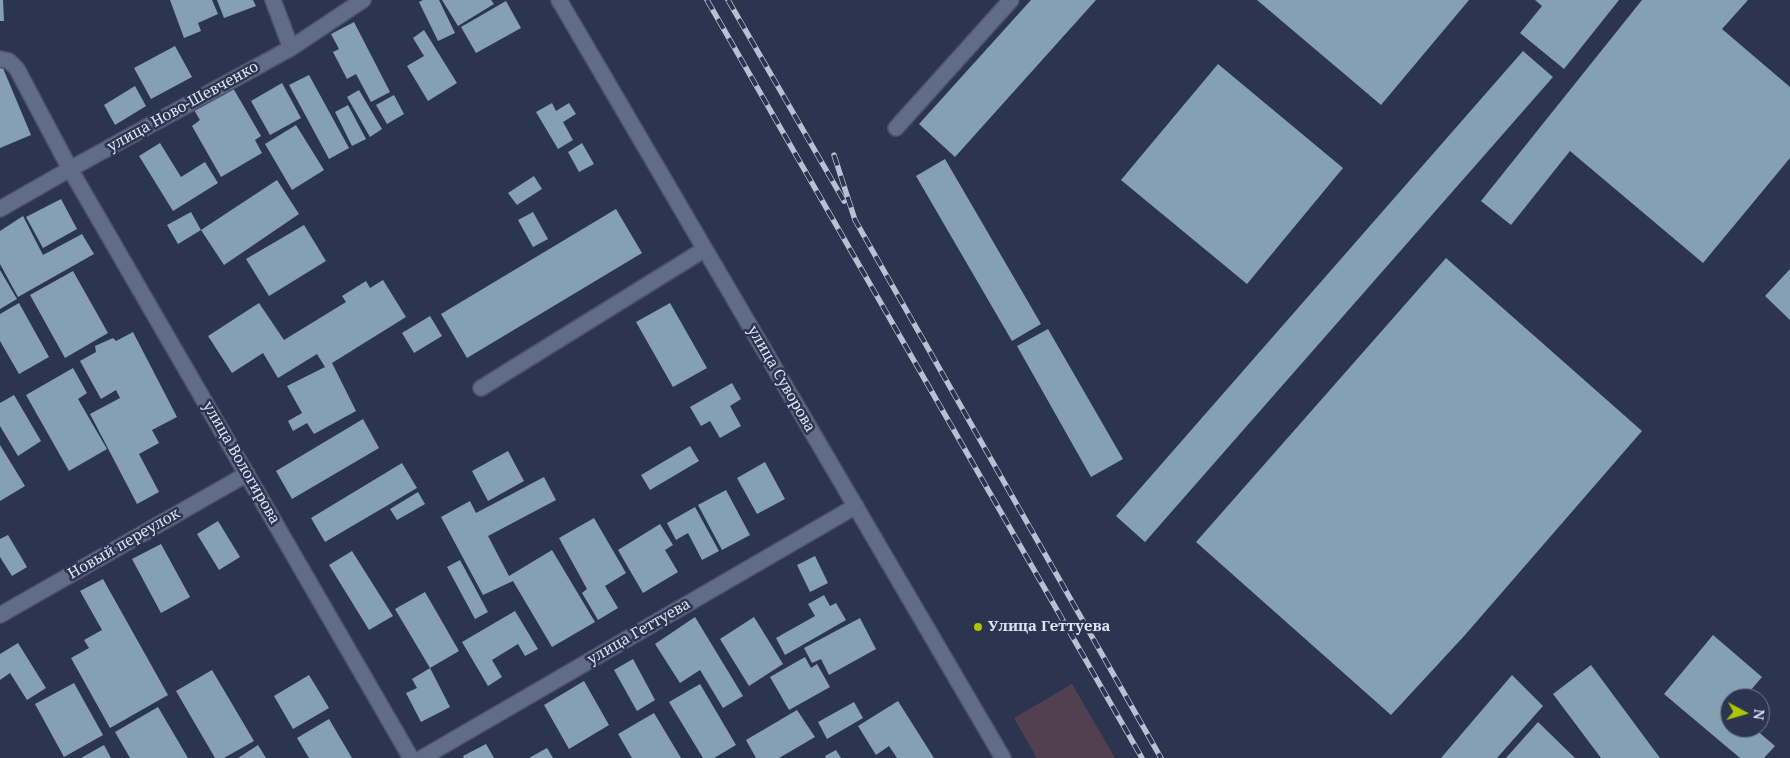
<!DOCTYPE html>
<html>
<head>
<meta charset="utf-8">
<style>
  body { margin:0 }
  #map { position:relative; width:1790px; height:758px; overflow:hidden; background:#2c354f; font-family:"Noto Serif",serif }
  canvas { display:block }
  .north { position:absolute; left:1720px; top:688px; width:50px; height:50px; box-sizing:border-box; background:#2c354f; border:1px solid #727a91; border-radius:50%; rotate:96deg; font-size:14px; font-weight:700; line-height:20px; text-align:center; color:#dce2f3 }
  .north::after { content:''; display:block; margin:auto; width:18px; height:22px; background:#b0c502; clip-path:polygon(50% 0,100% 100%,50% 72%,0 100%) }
</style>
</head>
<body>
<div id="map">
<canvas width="1790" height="758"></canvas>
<div class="north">N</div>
</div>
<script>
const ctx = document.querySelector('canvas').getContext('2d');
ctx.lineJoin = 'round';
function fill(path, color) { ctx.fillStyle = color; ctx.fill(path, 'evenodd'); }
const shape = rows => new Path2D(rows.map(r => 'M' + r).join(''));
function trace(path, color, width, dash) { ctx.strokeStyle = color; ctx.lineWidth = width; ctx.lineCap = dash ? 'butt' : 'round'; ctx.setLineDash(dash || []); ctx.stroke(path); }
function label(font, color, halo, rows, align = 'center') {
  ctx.font = font + ' "Noto Serif",serif'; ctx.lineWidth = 5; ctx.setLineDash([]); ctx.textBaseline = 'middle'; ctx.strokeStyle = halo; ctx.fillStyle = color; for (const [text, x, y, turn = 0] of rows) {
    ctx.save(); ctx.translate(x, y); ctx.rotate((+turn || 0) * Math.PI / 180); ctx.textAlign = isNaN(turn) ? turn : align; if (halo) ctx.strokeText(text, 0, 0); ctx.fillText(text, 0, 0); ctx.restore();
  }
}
const green = shape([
  [1072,684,1115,758,1037,758,1014,718]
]);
const building = shape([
  [0,0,3,0,4,21,0,21],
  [170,0,212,0,218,14,198,23,201,31,184,38],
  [217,0,253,0,256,6,224,18],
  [423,0,439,0,455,33,438,41,419,2],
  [442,0,491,0,494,4,458,26],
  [1031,0,1096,0,955,157,919,124],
  [1257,0,1469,0,1381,105],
  [1535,0,1619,0,1564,69,1520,33,1542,6],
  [1642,0,1748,0,1722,29,1790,87,1790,158,1703,263,1570,151,1511,225,1481,201],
  [506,1,521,28,476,53,461,27],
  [354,22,390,92,371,102,356,74,347,79,333,52,339,49,331,34],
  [424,30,457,83,428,101,407,66,424,56,413,38],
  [175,46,192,77,151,99,134,68],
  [1523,51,1553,77,1145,542,1116,516],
  [0,61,31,135,0,148],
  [1218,64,1343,168,1247,284,1121,180],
  [309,75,349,148,329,159,289,85],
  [282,83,301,118,270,135,251,101],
  [135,86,146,106,115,125,104,105],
  [233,88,261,136,255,140,262,153,221,177,192,126,200,120,194,110],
  [359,90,382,129,370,137,347,97],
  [394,95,404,114,387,124,376,105],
  [552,103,556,111,569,103,576,114,563,122,573,140,558,149,536,112],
  [348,105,366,139,352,146,335,112],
  [296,125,324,170,292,190,265,144],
  [160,143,181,177,205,162,218,183,173,211,139,156],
  [582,143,594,164,579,172,568,152],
  [945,159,1041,324,1012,341,916,176],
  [534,176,542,189,517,205,508,193],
  [277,180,299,214,224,265,201,230],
  [61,199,77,229,43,248,26,217],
  [616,209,642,253,467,358,441,314],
  [191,212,201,230,178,244,167,225],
  [533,212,548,239,533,247,518,220],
  [23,216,43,255,82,234,94,254,18,297,0,264,0,231],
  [304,225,326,261,269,296,246,259],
  [1446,258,1642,431,1465,635,1391,715,1196,542],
  [1790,269,1790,320,1765,296],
  [0,270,17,299,0,309],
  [73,271,108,333,65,358,30,295],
  [383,280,406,317,332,363,356,411,314,434,307,423,293,431,288,421,302,413,287,386,325,367,317,354,278,378,263,353,232,373,208,336,259,303,284,340,346,302,342,296,366,281,370,288],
  [19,303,49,357,19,374,0,341,0,314],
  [670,303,707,368,673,387,636,322],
  [430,316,442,336,414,353,402,333],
  [1048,329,1123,459,1091,477,1017,346],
  [133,332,177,417,152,430,159,443,139,454,159,492,137,504,90,414,120,398,116,390,101,399,80,361,96,352,95,346,113,338,116,341],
  [73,368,87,393,78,399,107,449,69,471,26,395],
  [732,383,741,399,730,406,741,426,720,438,710,421,701,426,690,407],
  [14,395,41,441,18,456,0,426,0,403],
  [363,419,379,448,292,499,276,471],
  [0,445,25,486,0,501],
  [690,446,699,461,650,490,641,475],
  [508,451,524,481,488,501,472,471],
  [765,462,785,499,757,514,737,478],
  [402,463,417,488,325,542,311,518],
  [544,477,556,500,488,536,509,576,552,550,595,622,552,647,513,581,483,595,441,517,470,501,476,513],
  [726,490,750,535,722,550,698,505],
  [418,492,425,504,397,520,390,509],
  [695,507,719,551,702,560,688,533,676,540,667,523],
  [594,518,626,573,605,586,618,608,598,620,582,593,587,589,559,538],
  [218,521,240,557,219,570,197,534],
  [660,524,673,545,665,550,678,572,643,593,618,550],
  [8,535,27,567,12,576,0,557,0,539],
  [161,544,190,597,161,613,132,559],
  [352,551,393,616,369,630,329,565],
  [815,556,828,583,810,592,797,565],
  [460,560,488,612,475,619,447,567],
  [103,579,168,695,110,728,71,658,89,648,84,640,102,630,80,591],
  [425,592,459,651,430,668,395,609],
  [824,595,830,606,836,603,846,620,785,655,776,638,815,616,808,604],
  [515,611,538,649,525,656,518,644,492,660,502,677,488,686,462,642],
  [695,617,743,696,723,708,700,670,680,683,655,644],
  [754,617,783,664,749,686,720,639],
  [860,618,876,649,829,675,821,659,812,663,804,648],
  [1713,635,1762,677,1744,698,1730,698,1730,728,1754,728,1775,746,1764,758,1740,758,1664,694],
  [18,643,46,688,27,700,10,673,0,680,0,654],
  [805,657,811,668,817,664,830,687,789,710,770,677],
  [633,659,655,700,637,711,614,670],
  [1591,665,1660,758,1601,758,1553,694],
  [430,668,450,707,421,722,406,693,417,688,412,679],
  [212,670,254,741,224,758,215,758,176,691],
  [309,675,329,708,293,729,274,696],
  [1512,675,1543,706,1497,758,1441,758],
  [584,681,609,725,569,749,544,705],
  [74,683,103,735,64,757,35,704],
  [700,684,736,745,714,758,703,758,669,702],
  [898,701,934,758,897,758,889,746,876,755,858,726],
  [854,702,863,718,827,739,818,722],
  [158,707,188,758,130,758,115,732],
  [797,710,815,737,779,758,756,758,746,740],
  [654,713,681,758,632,758,618,734],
  [329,719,352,758,309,758,297,738],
  [1538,722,1575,758,1506,758],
  [486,744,494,758,464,758,463,756],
  [104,745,111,758,81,758],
  [258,745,266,758,238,758],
  [547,748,553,758,529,758],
  [836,750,841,758,826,758,825,756]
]);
const minor = shape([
  [273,0,291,48],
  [559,0,1003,758],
  [0,59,9,61,17,69,70,169,411,758],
  [896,128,1011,0],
  [0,209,70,169,291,48,363,0],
  [481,388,705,249],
  [0,615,247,474],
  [422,758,856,506]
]);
const rail = shape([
  [707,0,1142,758],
  [728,0,844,201],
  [834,155,855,220,1161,758]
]);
const markers = [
  [978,627,5,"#b0c502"]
];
const streetNames = [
  ["улица Ново-Шевченко",183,107,-29],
  ["улица Суворова",781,379,60],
  ["улица Вологирова",241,463,60],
  ["Новый переулок",124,544,-30],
  ["улица Геттуева",639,632,-30]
];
const poiNames = [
  ["Улица Геттуева",988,627]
];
fill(green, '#524050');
fill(building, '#85a0b3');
trace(minor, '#4c5369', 18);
trace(minor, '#616c89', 15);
trace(rail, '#b9c0d2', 5.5);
trace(rail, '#2c354f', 4, [11]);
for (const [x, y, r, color] of markers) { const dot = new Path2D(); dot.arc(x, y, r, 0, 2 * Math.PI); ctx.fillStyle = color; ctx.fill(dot); trace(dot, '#2c354f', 2); }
label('15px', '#dce2f3', '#2c354f', streetNames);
label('bold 15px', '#dce2f3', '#2c354f', poiNames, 'left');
</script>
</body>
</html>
